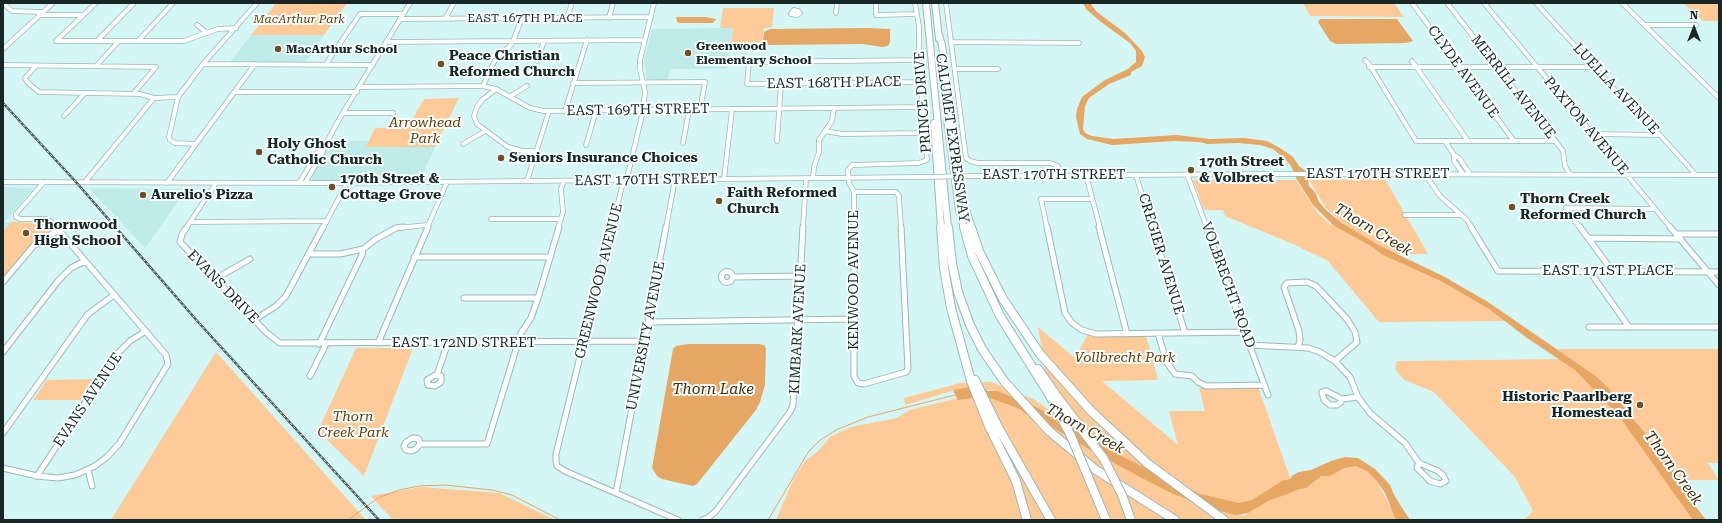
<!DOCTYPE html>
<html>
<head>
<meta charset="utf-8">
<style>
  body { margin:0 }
  #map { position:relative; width:1722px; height:523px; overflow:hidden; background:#d4f7f5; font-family:"Roboto Serif",serif }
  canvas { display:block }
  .frame { position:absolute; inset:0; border:4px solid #192626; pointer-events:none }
  .north { position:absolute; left:1674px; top:8px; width:40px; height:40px; -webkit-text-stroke:3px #f7fefe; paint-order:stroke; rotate:0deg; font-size:11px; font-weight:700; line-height:16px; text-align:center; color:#192626 }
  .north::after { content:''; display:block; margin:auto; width:14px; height:18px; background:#192626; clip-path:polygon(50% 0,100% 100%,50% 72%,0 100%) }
</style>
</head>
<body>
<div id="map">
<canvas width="1722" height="523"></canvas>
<div class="frame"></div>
<div class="north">N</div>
</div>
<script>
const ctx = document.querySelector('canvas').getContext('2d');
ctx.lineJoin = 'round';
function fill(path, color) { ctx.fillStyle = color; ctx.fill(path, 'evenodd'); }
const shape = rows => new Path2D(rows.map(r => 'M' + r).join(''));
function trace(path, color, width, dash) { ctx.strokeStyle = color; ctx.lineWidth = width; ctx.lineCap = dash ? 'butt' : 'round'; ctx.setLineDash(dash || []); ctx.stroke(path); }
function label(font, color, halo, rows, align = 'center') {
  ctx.font = font + ' "Roboto Serif",serif'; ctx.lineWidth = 4; ctx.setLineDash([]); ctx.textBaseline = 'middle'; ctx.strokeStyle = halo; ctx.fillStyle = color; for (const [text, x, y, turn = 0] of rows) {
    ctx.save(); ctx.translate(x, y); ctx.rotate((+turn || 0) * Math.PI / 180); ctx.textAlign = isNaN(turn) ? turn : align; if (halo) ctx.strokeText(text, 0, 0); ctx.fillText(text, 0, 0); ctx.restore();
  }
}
const built = shape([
  [733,28,727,69,670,69,668,80,647,80,644,61,652,29],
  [251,35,324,35,305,63,230,62],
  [330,141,368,141,366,147,435,147,420,180,313,181,311,177,313,174],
  [3,187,34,188,5,222,42,223,47,225,52,231,31,244,3,278],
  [89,188,187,189,145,248]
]);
const green = shape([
  [276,3,347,3,324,35,251,35],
  [1303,3,1394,3,1404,17,1310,16],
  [1683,3,1719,3,1719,21,1703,21],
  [723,8,774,8,772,27,764,28,761,51,730,51,733,28,720,28],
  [459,98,435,147,366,147,375,128,408,127,424,99],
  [1385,179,1428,254,1393,254,1352,231,1326,208,1309,180],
  [1193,180,1296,180,1317,212,1330,224,1381,251,1421,269,1485,304,1508,321,1379,322,1328,261,1293,244,1225,216,1223,210,1204,210],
  [11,222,42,223,47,225,52,231,31,244,3,278,3,232],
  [1038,327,1075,358,1088,334,1146,335,1158,380,1102,381,1178,445,1169,411,1205,411,1199,388,1258,387,1293,486,1240,505,1227,502,1244,516,1262,500,1344,466,1354,465,1368,472,1375,479,1398,520,776,520,793,480,805,461,818,451,830,437,851,427,897,418,909,410,970,395,1006,399,1001,392,976,388,952,391,905,405,904,398,960,383,992,382,1035,400,1052,412],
  [356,348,413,348,364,476,318,431],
  [1557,349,1719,349,1719,463,1708,463,1719,480,1679,480,1629,413],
  [216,352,366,520,111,520],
  [1568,359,1585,371,1697,520,1524,520,1533,511,1515,477,1434,392,1404,380,1395,369,1397,361],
  [94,379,80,400,33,400,47,380],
  [421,487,499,493,555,520,393,520,371,496]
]);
const water = shape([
  [1083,3,1090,3,1097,12,1125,33,1142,51,1145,57,1142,66,1131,72,1131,75,1109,84,1089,98,1085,106,1083,129,1085,133,1092,136,1113,139,1177,135,1210,139,1244,138,1267,141,1280,148,1293,157,1299,166,1307,172,1309,186,1315,192,1319,202,1327,211,1342,223,1378,245,1443,276,1488,302,1597,377,1609,389,1644,432,1668,464,1679,480,1683,490,1706,520,1693,520,1619,416,1575,370,1527,338,1489,309,1443,282,1383,255,1371,246,1334,226,1313,205,1296,178,1291,166,1283,157,1273,149,1260,145,1238,143,1207,144,1200,142,1174,141,1112,145,1087,139,1080,134,1076,117,1077,109,1082,97,1105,80,1128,69,1136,62,1136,51,1130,43,1101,22,1086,9],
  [676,17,705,17,716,19,713,23,679,23,677,22],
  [1320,19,1397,19,1413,41,1406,43,1336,44,1330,41,1318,22],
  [868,28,890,29,890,42,888,46,882,47,863,44,766,45,763,41,764,32,770,29],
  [688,344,758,344,764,345,766,348,765,385,760,402,756,410,697,484,693,486,662,479,657,476,652,468,673,349,676,346],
  [975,386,979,386,988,391,998,391,1038,408,1127,459,1182,486,1200,494,1239,503,1252,500,1282,481,1290,479,1293,475,1299,472,1311,470,1331,461,1345,457,1358,458,1375,469,1390,485,1394,495,1410,520,1396,520,1385,493,1375,479,1368,472,1356,466,1344,468,1330,476,1321,476,1306,488,1299,489,1290,493,1268,501,1248,513,1235,515,1213,509,1171,493,1140,477,1114,463,1104,456,1092,451,1052,427,1026,414,1020,409,987,397,978,397,958,400,953,390]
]);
const stream = shape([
  [348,520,378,498,399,490,419,486,445,485,492,490,512,495,560,520],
  [768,520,809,451,819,441,836,430,868,417,955,395]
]);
const minorFar1 = shape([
  [3,3,12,11,42,12],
  [876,3,876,15,917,14],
  [946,3,966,158,970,161,978,163,1050,163,1058,166,1062,175],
  [1412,3,1514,141],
  [1447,3,1563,151,1565,166,1570,175],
  [1484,3,1671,228],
  [1536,3,1635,112,1651,125,1696,175],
  [1622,3,1719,98],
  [794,10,798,11,800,13,797,15,791,14,794,10],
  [836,13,837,3],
  [39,15,83,15],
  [567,18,572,3],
  [609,18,613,3],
  [400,19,651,17],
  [445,19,454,3],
  [197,25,207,33],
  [1645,25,1696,25],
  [56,41,184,41,218,29,236,28],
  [56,41,96,3],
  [97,41,134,3],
  [138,41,173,3],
  [386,42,645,40],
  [951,42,1079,43],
  [3,49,53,3],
  [919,60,749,62,747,84,921,82],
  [1365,60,1369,64,1416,141,1556,141],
  [537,61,544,41],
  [1412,61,1468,141],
  [203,64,373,65],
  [326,64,360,14,403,14],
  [3,65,156,67],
  [36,66,25,78,28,83,39,92,140,94,154,98,178,97],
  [96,66,119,41],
  [1369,67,1594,67],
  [955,69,998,69],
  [573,83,705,82,700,110],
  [483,86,495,60,512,44,522,18],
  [360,87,483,86,496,89,530,108,544,111,923,107],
  [496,89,482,100,477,107,474,116,477,124,508,147,523,151,536,151],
  [235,92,357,92],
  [133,94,156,67],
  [511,96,527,86],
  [565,111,587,40],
  [344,113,393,113],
  [64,116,85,93],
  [825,131,842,134,925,133],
  [1594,134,1659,135],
  [777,141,781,83],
  [1445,141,1454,155,1459,158,1470,174],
  [683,143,689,110],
  [196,144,175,143,170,140,169,137,178,97,203,64,257,3],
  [463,144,485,131],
  [586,145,596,111],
  [1454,155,1454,161,1463,174],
  [1187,174,1207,228],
  [1425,174,1440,196,1467,220,1472,228],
  [1086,175,1100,228],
  [1136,175,1152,228],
  [975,176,1273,174,1719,175],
  [813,178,814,167,819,152,819,140,832,121,834,108],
  [724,179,732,110],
  [527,181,549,111],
  [3,182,324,183,922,177],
  [44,182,16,214,16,217,20,219,46,219,51,221,57,228],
  [85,182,154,98],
  [167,183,255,64],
  [299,183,318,152,323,149,341,116,410,3],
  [305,183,323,152,323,149],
  [854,192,896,192,899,196,901,228],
  [854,192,854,228],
  [854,192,849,183,848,170,852,165,919,163,927,160,919,60,919,27,915,3],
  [1566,208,1655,209],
  [1566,208,1580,228],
  [1405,215,1461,215],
  [491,219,561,219],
  [190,222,326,221],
  [186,228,216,183],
  [323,228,347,183],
  [398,228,427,225],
  [427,228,447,182],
  [558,228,563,212,561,189,564,181],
  [612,228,622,186,628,174,643,111,645,92,640,69,640,60,654,3],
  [666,228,675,179],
  [803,228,806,178],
  [1047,228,1041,199,1092,199]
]);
const minor = shape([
  [187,227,182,234,180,242,267,333,280,343,644,341],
  [612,227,556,454,556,462,557,466,565,471,678,520],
  [854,227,854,376,858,383,864,384,906,372,908,369,901,227],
  [1047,227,1065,313,1072,323,1082,330,1096,334,1245,332],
  [1099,227,1127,334],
  [1152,227,1185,333],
  [1206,227,1268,395],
  [1471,227,1498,271,1719,272],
  [1580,227,1613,272],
  [1670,227,1719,285],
  [1676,234,1719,234],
  [1588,238,1681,239],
  [309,254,340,254,363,249,376,239,396,228,403,227],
  [414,257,550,257],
  '721.5 277a5.5 5.5 0 1 1 11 0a5.5 5.5 0 1 1-11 0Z',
  [1590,272,1629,327],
  [733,277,801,276],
  [215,279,250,259],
  [3,282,36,243,59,230],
  [464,298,538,298],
  [254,320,276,306,286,296,323,227],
  [649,322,855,319],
  [1589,327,1719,327],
  [1158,333,1166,361,1175,374,1192,376,1198,382,1206,386,1264,385],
  [378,343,428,227],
  [319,344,362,255,363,249],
  [1250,345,1308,348,1318,351,1335,361,1350,377,1358,397,1370,413,1405,443,1419,463],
  [1298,347,1300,340,1299,331,1284,287,1287,283,1307,282,1316,286,1347,319,1355,332,1357,342,1335,361],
  [3,352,58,281,71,268,85,261],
  [435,375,441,376,441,382,435,386,428,385,427,380,435,375],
  [437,375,448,342],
  [310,376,326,344],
  [1326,391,1342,399,1341,402,1337,405,1330,405,1324,400,1322,392,1326,391],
  [1342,399,1358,397],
  [3,433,88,314,114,295],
  [413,438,419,439,420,444,416,449,411,451,406,450,404,446,406,442,413,438],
  [420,444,487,444,521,333,531,318,538,298,559,227],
  [1419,463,1438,471,1443,475,1446,481,1440,484,1430,481,1417,468,1419,463],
  [3,468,37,476,58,478,75,475,95,466,107,457,119,444,168,364,166,355,56,227],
  [88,469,92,486],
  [37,476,117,354,130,341,146,331],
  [616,493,666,227],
  [702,520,708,518,716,511,790,412,793,405,803,227]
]);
const highwayFar1 = shape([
  [926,3,948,228],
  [935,3,939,39],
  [939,35,942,45,964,204,972,228],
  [947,119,959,210,964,228],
  [934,123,941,228]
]);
const highway = shape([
  [941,227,944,268,951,308,971,381,989,426,1016,481,1027,520],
  [948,227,952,263,958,292,970,325,982,349,1004,381,1049,431,1096,470,1175,520],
  [964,227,972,256,1000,316,1049,394],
  [971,227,979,251,1003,299,1040,354,1091,411,1147,463,1224,520],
  [1038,369,1056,395],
  [975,380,998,427,1051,520]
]);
const rail = shape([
  [3,103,76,182,199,323,379,520]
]);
const minorBridge = shape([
  [922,177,975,176]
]);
const highwayBridge = shape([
  [1049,394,1071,436,1106,520],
  [1056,395,1104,459,1122,495,1131,520]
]);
const markers = [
  [278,49,4,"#714d27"],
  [688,53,4,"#714d27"],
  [441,64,4,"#714d27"],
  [259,152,4,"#714d27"],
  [501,158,4,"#714d27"],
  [1191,170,4,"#714d27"],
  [332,187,4,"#714d27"],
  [143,195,4,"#714d27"],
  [719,201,4,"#714d27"],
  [1512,207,4,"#714d27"],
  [26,233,4,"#714d27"],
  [1640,405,4,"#714d27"]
];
const farStreetnames = [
  ["EAST 167TH PLACE",525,18]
];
const farParknames = [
  ["MacArthur Park",299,19]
];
const farPoinames = [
  ["Greenwood",696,46],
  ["Elementary School",696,60],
  ["MacArthur School",286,49]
];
const poiNames = [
  ["Peace Christian",449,56],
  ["Reformed Church",449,72],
  ["Holy Ghost",267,144],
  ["Catholic Church",267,160],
  ["Seniors Insurance Choices",509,158],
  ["170th Street",1199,162],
  ["& Volbrect",1199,178],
  ["170th Street &",340,179],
  ["Cottage Grove",340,195],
  ["Faith Reformed",727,193],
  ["Church",727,209],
  ["Aurelio's Pizza",151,195],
  ["Thorn Creek",1520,199],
  ["Reformed Church",1520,215],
  ["Thornwood",34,225],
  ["High School",34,241],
  ["Historic Paarlberg",1632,397,"right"],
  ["Homestead",1632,413,"right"]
];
const streetNames = [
  ["CLYDE AVENUE",1463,72,54],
  ["EAST 168TH PLACE",834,83,-1],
  ["MERRILL AVENUE",1513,87,52],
  ["LUELLA AVENUE",1616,89,47],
  ["PRINCE DRIVE",923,102,-94],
  ["EAST 169TH STREET",638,110,-1],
  ["PAXTON AVENUE",1586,126,50],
  ["CALUMET EXPRESSWAY",952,138,82],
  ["EAST 170TH STREET",1378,174],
  ["EAST 170TH STREET",1054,175],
  ["EAST 170TH STREET",646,180,-1],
  ["CREGIER AVENUE",1161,254,73],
  ["EAST 171ST PLACE",1608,271],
  ["KENWOOD AVENUE",854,280,-90],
  ["GREENWOOD AVENUE",599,281,-76],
  ["VOLBRECHT ROAD",1228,285,70],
  ["EVANS DRIVE",223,287,46],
  ["KIMBARK AVENUE",798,329,-87],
  ["UNIVERSITY AVENUE",646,336,-79],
  ["EAST 172ND STREET",464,343],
  ["EVANS AVENUE",88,400,-56]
];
const parkNames = [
  ["Arrowhead",425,123],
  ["Park",425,139],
  ["Vollbrecht Park",1125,358],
  ["Thorn",353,417],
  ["Creek Park",353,433]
];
const waterNames = [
  ["Thorn Creek",1373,230,31],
  ["Thorn Lake",713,390],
  ["Thorn Creek",1085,429,29],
  ["Thorn Creek",1673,468,54]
];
fill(built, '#bfebe9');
fill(green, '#feca97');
fill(water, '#e6a664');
trace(stream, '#e6a664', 1);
trace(minorFar1, '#98bab8', 5.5);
trace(minor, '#98bab8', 7);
trace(highwayFar1, '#98bab8', 8);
trace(highway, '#98bab8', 10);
trace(minorFar1, '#fff', 4);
trace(minor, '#fff', 5);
trace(highwayFar1, '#fff', 6);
trace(highway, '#fff', 8);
trace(rail, '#455757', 2.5);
trace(rail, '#f7fefe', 1, [2.5]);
trace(minorBridge, '#98bab8', 5.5, []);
trace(highwayBridge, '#98bab8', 10, []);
trace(minorBridge, '#fff', 4);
trace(highwayBridge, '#fff', 8);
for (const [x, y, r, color] of markers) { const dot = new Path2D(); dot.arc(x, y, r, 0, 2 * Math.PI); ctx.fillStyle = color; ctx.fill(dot); trace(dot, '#f7fefe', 1.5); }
label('12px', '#192626', '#f7fefe', farStreetnames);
label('italic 12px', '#663c05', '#f7fefe', farParknames);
label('bold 12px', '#192626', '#f7fefe', farPoinames, 'left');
label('bold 14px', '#192626', '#f7fefe', poiNames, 'left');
label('14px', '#192626', '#f7fefe', streetNames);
label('italic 14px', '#663c05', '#f7fefe', parkNames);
label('italic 15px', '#442a0d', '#f7fefe', waterNames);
</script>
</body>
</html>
